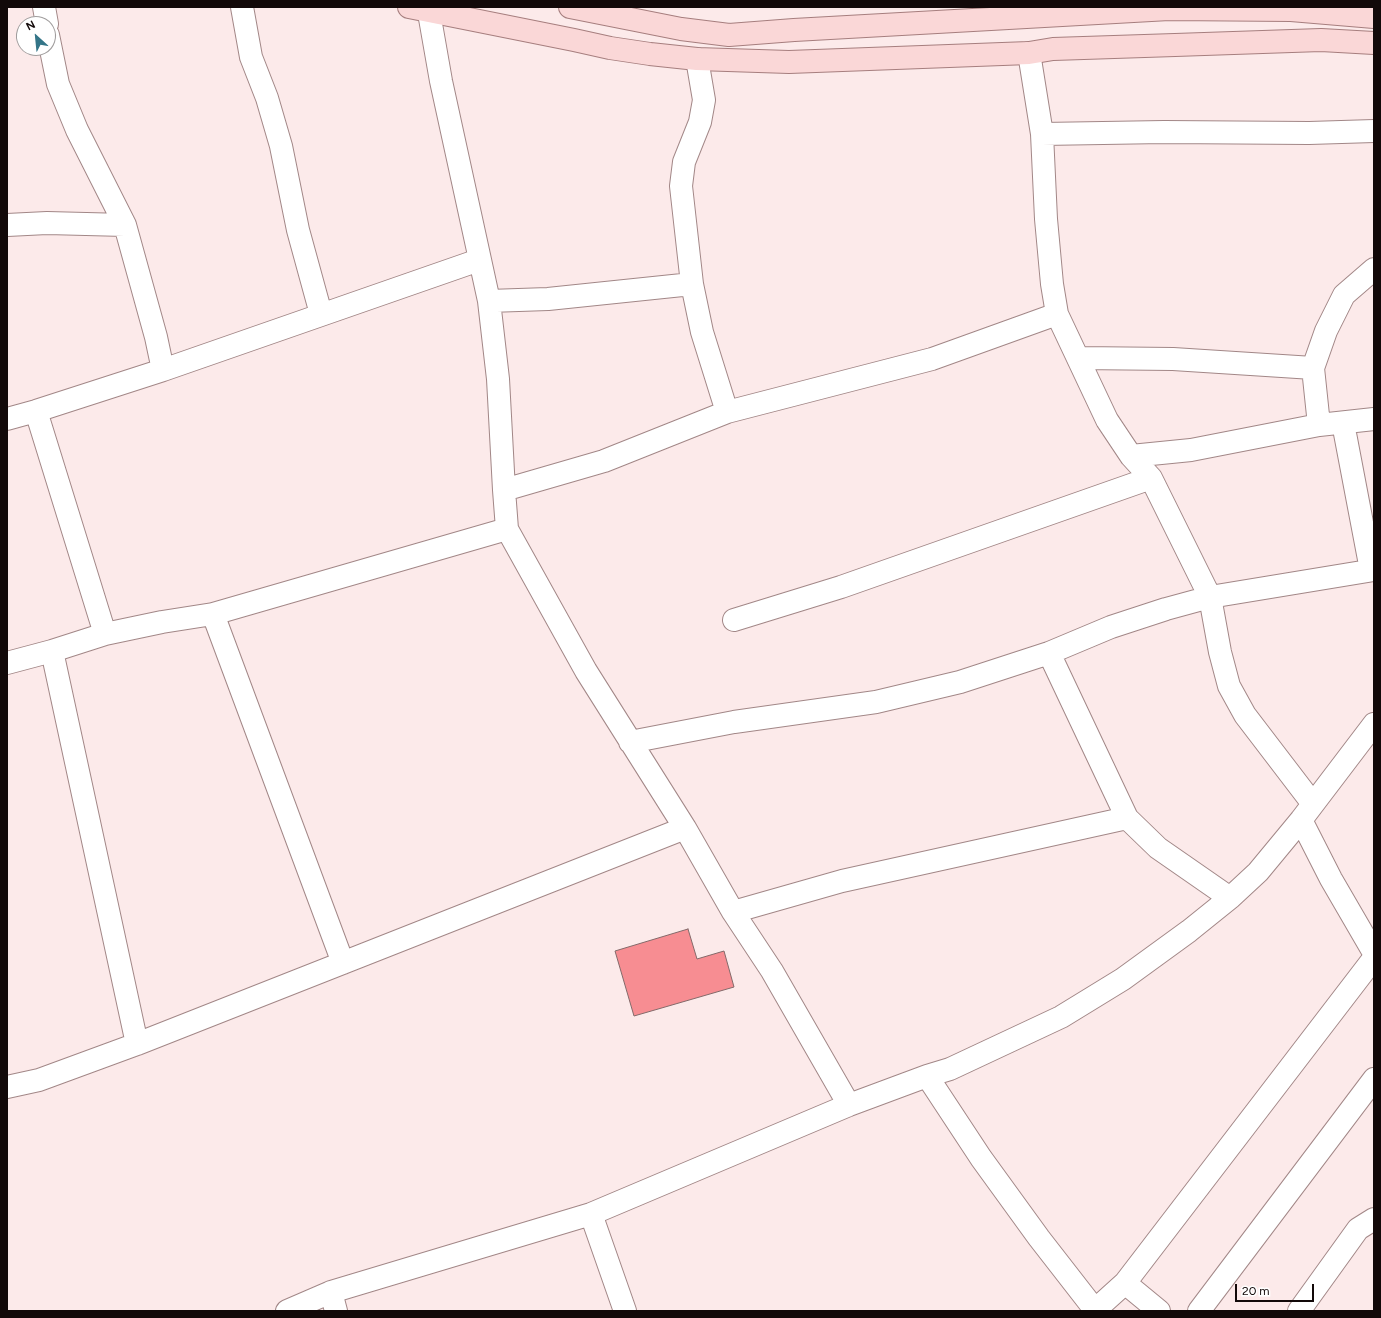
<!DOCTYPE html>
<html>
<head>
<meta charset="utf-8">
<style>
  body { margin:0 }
  #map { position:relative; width:1381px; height:1318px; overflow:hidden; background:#fceaea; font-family:Figtree,sans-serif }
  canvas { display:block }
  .frame { position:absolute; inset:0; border:8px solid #120909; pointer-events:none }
  .north { position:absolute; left:16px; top:16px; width:40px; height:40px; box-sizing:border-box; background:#fff; border:1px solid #a09d9d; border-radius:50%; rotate:333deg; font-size:11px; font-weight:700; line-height:16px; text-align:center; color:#120909 }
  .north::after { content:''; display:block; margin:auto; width:14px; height:18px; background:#347588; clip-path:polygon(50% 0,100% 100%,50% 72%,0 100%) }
  .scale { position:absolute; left:1235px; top:1284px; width:79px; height:18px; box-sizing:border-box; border:2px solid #120909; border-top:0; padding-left:5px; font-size:12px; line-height:14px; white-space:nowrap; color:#120909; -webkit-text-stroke:3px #fff; paint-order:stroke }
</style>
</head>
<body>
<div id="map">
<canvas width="1381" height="1318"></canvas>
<div class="frame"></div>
<div class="north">N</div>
<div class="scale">20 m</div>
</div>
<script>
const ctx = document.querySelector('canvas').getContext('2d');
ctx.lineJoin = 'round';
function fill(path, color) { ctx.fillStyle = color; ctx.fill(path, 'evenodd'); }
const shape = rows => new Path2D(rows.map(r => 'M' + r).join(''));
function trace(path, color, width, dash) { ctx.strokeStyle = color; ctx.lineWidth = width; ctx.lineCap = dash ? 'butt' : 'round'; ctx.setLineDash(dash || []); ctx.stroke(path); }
const building = shape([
  [688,929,697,959,724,951,734,987,634,1016,615,951,688,929]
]);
const minor = shape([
  [44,7,47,24],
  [242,7,251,57,267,98,281,146,298,230,321,314],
  [428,7,441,81,489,301,498,379,504,490,507,529,586,671,685,828,733,912,772,971,849,1105],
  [48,35,58,84,77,130,125,225,156,337,163,370],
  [1029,53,1042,134,1046,219,1052,284,1057,314,1107,420,1131,456,1151,478,1210,597,1220,652,1229,686,1245,715,1313,804],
  [697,59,704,100,700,122,684,162,681,186,692,284,702,332,727,412],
  [1042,134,1164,132,1309,133,1374,131],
  [7,225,47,223,125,225],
  [489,301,548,299,692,284],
  [1079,358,1173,359,1313,368],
  [36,411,105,634],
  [7,419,36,411,163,370,479,260],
  [1343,423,1371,570],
  [1319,425,1313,368,1326,331,1344,295,1374,269],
  [1131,456,1191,450,1319,425,1374,419],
  [504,490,604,461,727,412,932,359,1057,314],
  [213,614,343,963],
  [734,620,841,587,1151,478],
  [52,651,137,1044],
  [1049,653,1127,818,1158,848,1230,898],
  [7,663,52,651,105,634,162,622,213,614,507,529],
  [630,742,734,722,876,702,960,682,1049,653,1111,627,1166,609,1210,597,1374,570],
  [1301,820,1331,879,1374,953],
  [733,912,842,881,1127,818],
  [927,1076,981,1158,1039,1238,1095,1310],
  [7,1087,39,1080,137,1044,685,828],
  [591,1214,625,1311],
  [1125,1283,1159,1311],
  [331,1292,336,1311],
  [287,1311,331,1292,591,1214,849,1105,927,1076,950,1069,1061,1017,1123,979,1189,931,1230,898,1258,872,1301,820,1374,724],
  [1094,1311,1125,1283,1374,958],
  [1199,1311,1374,1079],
  [1299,1311,1358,1229,1374,1219]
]);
const major = shape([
  [409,7,574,40,610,48,650,54,697,59,789,62,1029,53,1053,49,1175,45,1321,40,1374,43],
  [570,7,681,29,729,35,794,30,1169,9,1291,10,1374,17]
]);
fill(building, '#f78d92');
trace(building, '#836969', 1);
trace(minor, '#a28787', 24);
trace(major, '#a67e7e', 24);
trace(minor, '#fff', 22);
trace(major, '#fad7d7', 22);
</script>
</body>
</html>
